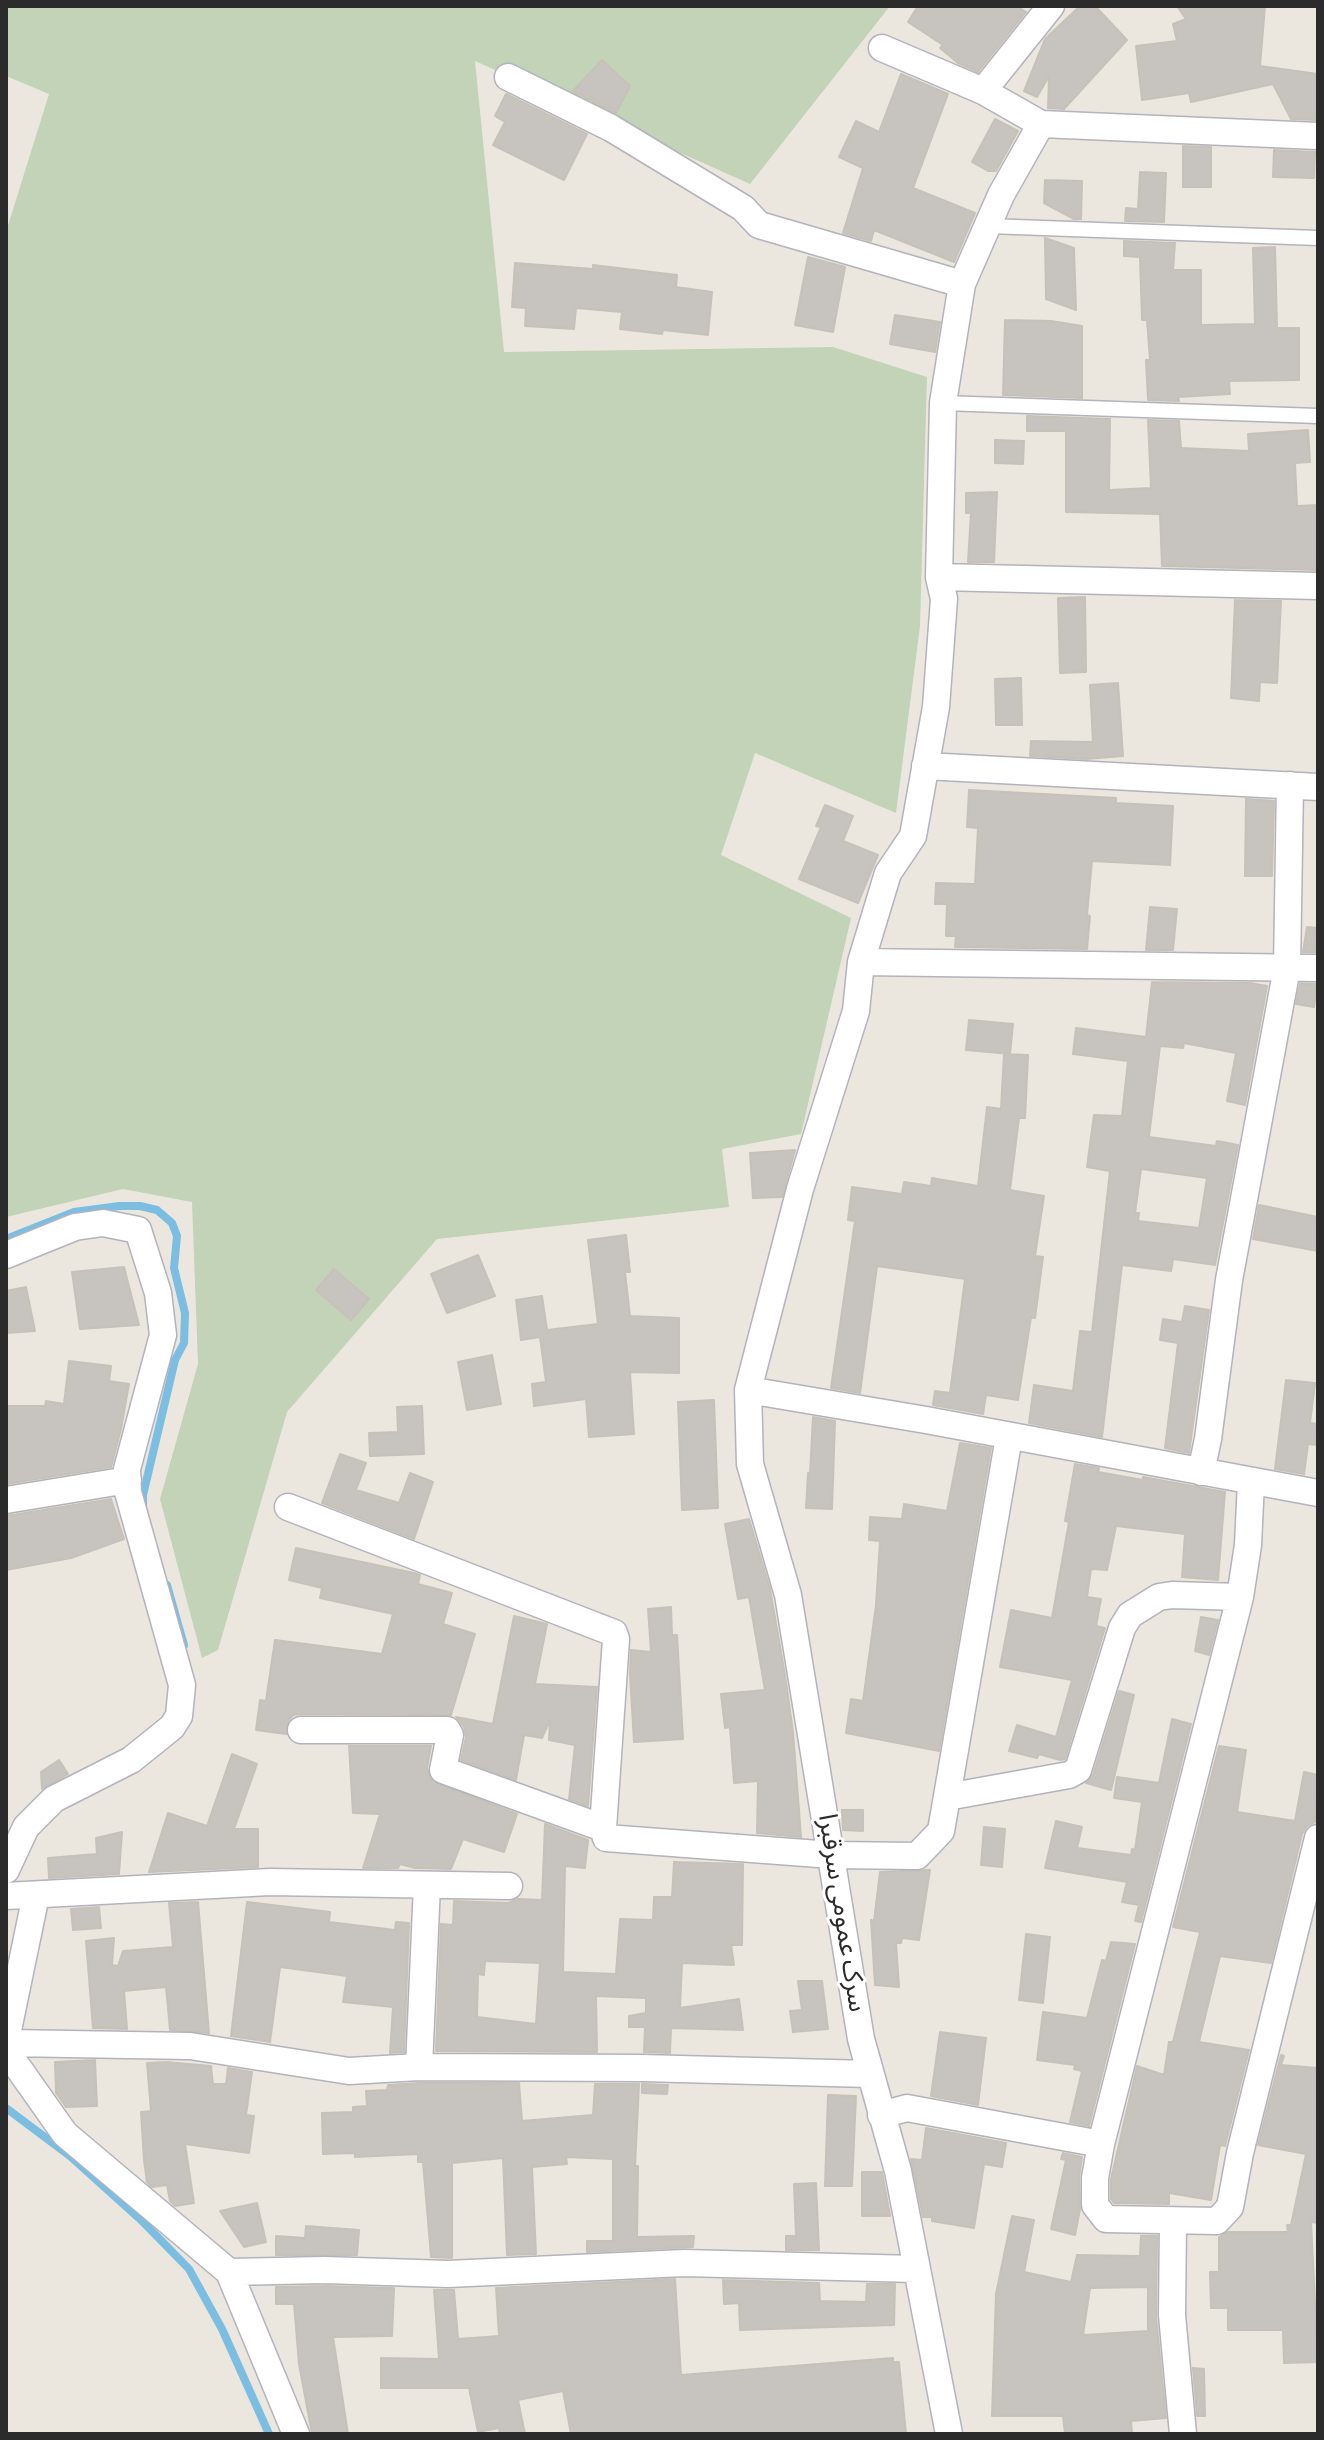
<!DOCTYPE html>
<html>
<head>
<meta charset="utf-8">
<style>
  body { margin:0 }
  #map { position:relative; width:1324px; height:2440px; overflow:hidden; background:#ebe7de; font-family:"Sofia Sans Condensed",sans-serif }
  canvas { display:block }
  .frame { position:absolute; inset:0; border:8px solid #2b2b2b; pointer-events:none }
</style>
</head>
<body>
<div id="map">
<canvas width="1324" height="2440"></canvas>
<div class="frame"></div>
</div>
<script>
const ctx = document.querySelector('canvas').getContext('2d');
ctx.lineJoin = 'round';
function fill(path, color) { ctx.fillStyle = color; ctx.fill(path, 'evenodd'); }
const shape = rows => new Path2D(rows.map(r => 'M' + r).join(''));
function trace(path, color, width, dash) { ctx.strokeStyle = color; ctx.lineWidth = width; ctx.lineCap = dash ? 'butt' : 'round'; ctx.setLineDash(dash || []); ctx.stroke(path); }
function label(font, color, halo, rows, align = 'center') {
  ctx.font = font + ' "Sofia Sans Condensed","Noto Sans Arabic",sans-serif'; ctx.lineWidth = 6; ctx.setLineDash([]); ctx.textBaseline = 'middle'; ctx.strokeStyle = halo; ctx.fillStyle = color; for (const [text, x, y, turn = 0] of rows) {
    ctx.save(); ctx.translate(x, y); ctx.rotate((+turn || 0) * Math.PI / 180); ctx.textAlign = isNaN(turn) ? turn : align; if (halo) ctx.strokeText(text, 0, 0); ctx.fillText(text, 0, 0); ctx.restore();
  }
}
const cemetery = shape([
  [6,6,890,6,750,184,475,61,504,352,833,347,927,377,920,626,896,813,755,753,721,855,851,918,801,1134,722,1149,729,1207,437,1239,287,1412,218,1650,202,1658,160,1499,198,1364,192,1202,123,1189,6,1217,6,232,49,94,6,76]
]);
const stream = shape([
  [6,1239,74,1212,119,1206,140,1206,157,1210,172,1223,177,1236,174,1268,185,1313,184,1343,175,1360,143,1495,143,1505],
  [167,1585,184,1645],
  [6,2108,70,2156,141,2220,189,2269,222,2329,269,2434]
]);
const building = shape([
  [918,6,1017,6,1026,12,978,72,958,63,940,48,943,45,908,22,918,6],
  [1080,6,1095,6,1127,40,1064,109,1048,108,1049,76,1037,97,1024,91,1045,39,1080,6],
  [1177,6,1265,6,1260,66,1318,74,1318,120,1291,119,1273,84,1191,102,1189,93,1142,100,1136,46,1177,41,1173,24,1186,19,1177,6],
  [602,60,630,86,616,113,573,91,602,60],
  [901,74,948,94,913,188,975,213,954,262,874,230,871,241,843,233,863,168,839,157,856,121,879,132,901,74],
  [506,94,587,134,564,180,493,145,505,122,495,116,506,94],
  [995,119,1018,131,996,171,988,171,972,162,995,119],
  [1183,146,1211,147,1211,187,1183,187,1183,146],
  [1274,150,1315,152,1314,178,1273,177,1274,150],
  [1140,172,1166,173,1164,222,1125,221,1126,208,1138,209,1140,172],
  [1045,180,1082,181,1081,219,1074,219,1044,203,1045,180],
  [1045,238,1074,248,1076,310,1046,299,1045,238],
  [1124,241,1175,243,1173,270,1201,270,1201,325,1255,324,1253,248,1275,247,1277,328,1299,328,1299,380,1229,381,1230,394,1178,397,1179,401,1148,400,1146,360,1150,360,1147,320,1142,320,1140,257,1124,256,1124,241],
  [808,257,845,267,833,332,795,325,808,257],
  [515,263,593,269,593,265,677,275,676,287,712,292,708,335,663,330,662,334,620,329,622,312,576,308,574,329,525,326,526,308,512,307,515,263],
  [895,315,940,322,935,352,890,344,895,315],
  [1005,320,1051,321,1082,326,1082,398,1003,395,1005,320],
  [1027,416,1110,419,1109,490,1151,488,1148,420,1179,421,1181,448,1249,451,1248,434,1308,430,1310,462,1295,463,1297,506,1318,505,1318,570,1162,566,1160,514,1066,512,1066,431,1027,431,1027,416],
  [995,440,1024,441,1023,464,995,463,995,440],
  [997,492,994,562,968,562,971,513,966,513,966,493,997,492],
  [1085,597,1086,672,1060,673,1058,598,1085,597],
  [1235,600,1281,601,1277,683,1260,682,1259,701,1231,698,1235,600],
  [1021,678,1022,725,996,725,995,679,1021,678],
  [1118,683,1123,756,1086,759,1030,756,1031,741,1093,742,1090,685,1118,683],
  [969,790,1116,798,1116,803,1173,806,1170,865,1092,861,1087,915,1090,916,1087,949,955,947,956,936,946,936,947,904,935,904,936,883,975,884,978,828,967,827,969,790],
  [1246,799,1274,801,1272,876,1245,876,1246,799],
  [825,805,853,816,843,841,878,855,858,903,799,879,821,827,816,826,825,805],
  [1150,907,1177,909,1173,950,1146,950,1150,907],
  [1307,927,1318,928,1318,952,1303,952,1307,927],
  [1152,982,1250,983,1267,986,1245,1105,1227,1101,1236,1053,1184,1043,1183,1048,1160,1046,1149,1137,1216,1146,1217,1141,1238,1145,1215,1265,1173,1259,1171,1271,1122,1265,1102,1437,1029,1423,1034,1385,1073,1391,1080,1331,1092,1332,1110,1171,1087,1167,1094,1115,1122,1116,1128,1061,1073,1054,1076,1028,1146,1037,1152,982],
  [1141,1169,1207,1178,1199,1228,1138,1221,1139,1213,1135,1213,1141,1169],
  [1300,984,1317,984,1314,1007,1296,1004,1300,984],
  [969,1020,1013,1024,1010,1054,966,1050,969,1020],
  [1004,1054,1028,1055,1025,1118,1019,1118,1010,1190,1044,1196,1035,1256,1043,1257,1035,1318,1031,1317,1018,1400,986,1395,983,1414,933,1405,935,1391,950,1393,965,1279,877,1266,860,1393,831,1388,855,1221,848,1220,852,1187,902,1194,904,1182,931,1186,932,1178,978,1186,987,1107,1001,1109,1004,1054],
  [795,1150,782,1197,753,1198,750,1153,795,1150],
  [1259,1205,1318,1217,1318,1251,1253,1239,1259,1205],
  [626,1235,630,1272,625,1272,630,1316,679,1318,679,1373,630,1372,634,1434,589,1437,586,1399,534,1406,532,1384,546,1382,540,1337,521,1340,516,1300,542,1296,547,1330,598,1324,588,1240,626,1235],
  [478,1255,495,1296,447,1313,431,1274,478,1255],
  [124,1267,139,1325,80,1329,72,1272,124,1267],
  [334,1269,369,1299,351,1320,316,1290,334,1269],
  [26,1287,35,1331,6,1333,6,1291,26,1287],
  [1185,1306,1209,1310,1189,1453,1165,1448,1178,1343,1160,1340,1163,1319,1182,1322,1185,1306],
  [492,1355,501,1404,467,1410,458,1362,492,1355],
  [69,1361,111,1366,109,1381,129,1384,121,1429,111,1467,6,1484,6,1406,45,1406,46,1401,64,1404,69,1361],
  [1286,1380,1315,1383,1310,1423,1318,1424,1318,1445,1308,1444,1304,1474,1275,1469,1286,1380],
  [714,1400,718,1508,682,1510,678,1402,714,1400],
  [422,1406,424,1454,370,1456,369,1433,398,1432,397,1407,422,1406],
  [813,1417,835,1421,832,1509,806,1508,808,1473,810,1474,813,1417],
  [960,1443,991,1448,939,1751,846,1733,851,1699,863,1701,876,1605,880,1541,869,1540,870,1517,902,1519,904,1504,947,1511,960,1443],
  [340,1454,366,1463,356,1490,399,1503,410,1473,433,1482,414,1539,322,1503,340,1454],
  [1075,1464,1099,1468,1098,1472,1143,1480,1143,1477,1225,1492,1218,1580,1182,1577,1185,1534,1116,1526,1107,1570,1091,1569,1087,1597,1101,1599,1096,1626,1105,1628,1065,1759,1060,1760,1039,1754,1037,1758,1009,1751,1017,1725,1056,1737,1072,1680,1000,1667,1011,1610,1052,1618,1069,1522,1065,1521,1075,1464],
  [111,1499,124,1539,71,1558,6,1570,6,1516,111,1499],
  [749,1519,770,1589,785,1675,793,1732,801,1837,757,1833,758,1781,734,1783,730,1727,725,1728,721,1694,765,1690,749,1597,738,1599,725,1524,749,1519],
  [296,1548,414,1573,420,1575,418,1584,452,1593,443,1624,475,1634,451,1715,301,1714,293,1715,288,1721,286,1734,256,1730,260,1700,266,1701,275,1640,382,1654,393,1614,320,1598,322,1588,289,1580,296,1548],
  [671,1607,672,1635,677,1635,683,1739,634,1742,630,1674,631,1650,651,1652,648,1609,671,1607],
  [514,1616,547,1624,535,1684,597,1687,588,1806,569,1799,575,1745,549,1740,550,1720,542,1738,524,1735,516,1780,461,1760,466,1737,464,1727,456,1717,493,1724,514,1616],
  [1201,1617,1218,1620,1209,1655,1195,1651,1201,1617],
  [1119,1691,1134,1695,1111,1790,1086,1783,1093,1775,1119,1691],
  [1172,1719,1191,1724,1141,1922,1135,1921,1139,1905,1122,1902,1127,1882,1045,1868,1056,1821,1082,1827,1077,1848,1131,1855,1132,1849,1135,1850,1142,1802,1114,1798,1117,1777,1159,1783,1172,1719],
  [349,1746,431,1746,427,1768,432,1781,517,1814,504,1852,463,1839,451,1869,415,1868,400,1864,398,1868,363,1868,380,1814,353,1813,349,1746],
  [1219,1746,1246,1750,1237,1812,1295,1821,1304,1772,1318,1775,1315,1822,1307,1826,1302,1834,1271,1963,1220,1956,1199,2042,1249,2050,1225,2146,1220,2145,1211,2200,1169,2193,1169,2204,1114,2203,1111,2199,1111,2179,1137,2066,1164,2075,1169,2042,1173,2042,1200,1932,1173,1927,1219,1746],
  [232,1754,257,1764,234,1829,258,1829,258,1867,149,1872,168,1813,207,1826,232,1754],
  [59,1760,68,1774,42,1789,41,1772,59,1760],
  [842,1810,863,1810,863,1831,843,1830,842,1810],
  [545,1824,588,1840,585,1868,565,1866,563,1972,616,1974,620,1919,653,1920,654,1897,672,1897,674,1862,743,1864,742,1945,731,1945,734,1965,682,1963,680,2008,739,1999,743,2030,671,2028,670,2053,644,2052,645,2027,629,2027,629,2016,646,2013,646,1998,596,1996,597,2052,436,2051,441,1924,453,1925,454,1901,508,1903,518,1899,542,1900,545,1824],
  [485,1961,540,1963,536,2024,477,2017,478,1974,484,1975,485,1961],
  [984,1827,1005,1829,1002,1867,981,1865,984,1827],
  [122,1832,119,1874,49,1878,48,1858,97,1854,96,1838,122,1832],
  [925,1870,930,1870,919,1940,902,1938,901,1943,896,1943,899,1987,875,1985,871,1920,874,1921,880,1872,925,1870],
  [198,1902,209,2033,170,2030,166,1987,124,1991,127,2029,93,2028,86,1941,114,1938,112,1965,118,1966,123,1951,173,1947,169,1903,198,1902],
  [247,1902,330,1912,329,1922,395,1930,396,1922,409,1923,404,2052,390,2053,393,2007,343,2002,347,1976,280,1967,270,2042,231,2036,247,1902],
  [99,1907,101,1928,73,1930,71,1909,99,1907],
  [1026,1934,1050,1937,1043,2003,1019,2000,1026,1934],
  [1111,1942,1135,1944,1089,2126,1070,2122,1082,2071,1074,2069,1075,2065,1037,2060,1043,2012,1087,2018,1102,1960,1106,1961,1111,1942],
  [798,1981,822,1981,828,2029,793,2032,790,2011,802,2010,798,1981],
  [940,2032,986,2038,978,2105,931,2096,940,2032],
  [1281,2055,1284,2056,1281,2065,1318,2068,1318,2223,1311,2222,1318,2362,1284,2363,1283,2330,1228,2330,1228,2308,1211,2308,1210,2272,1219,2272,1219,2237,1228,2232,1288,2232,1287,2225,1291,2225,1306,2154,1258,2145,1281,2055],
  [95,2060,97,2106,66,2107,56,2093,55,2062,95,2060],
  [165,2062,211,2066,213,2084,226,2084,228,2068,252,2072,246,2115,254,2116,249,2153,185,2144,194,2203,175,2206,170,2201,167,2185,152,2187,147,2182,144,2160,141,2112,151,2111,147,2063,165,2062],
  [419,2083,519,2083,522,2121,593,2115,595,2084,639,2084,635,2166,638,2166,637,2237,694,2236,693,2247,587,2252,587,2241,613,2241,613,2159,566,2157,567,2164,532,2167,536,2254,507,2255,503,2158,452,2163,452,2258,431,2257,423,2162,418,2162,418,2154,355,2157,355,2153,323,2154,322,2113,353,2112,353,2107,367,2106,366,2091,387,2090,388,2085,419,2083],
  [642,2084,668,2085,667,2094,642,2093,642,2084],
  [828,2095,856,2096,852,2186,825,2186,828,2095],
  [926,2128,1006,2143,1002,2167,984,2164,974,2228,932,2221,932,2217,923,2217,911,2159,922,2160,926,2128],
  [1063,2153,1082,2157,1079,2178,1080,2209,1075,2235,1051,2229,1066,2160,1061,2159,1063,2153],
  [862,2172,882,2172,890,2216,862,2216,862,2172],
  [816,2183,819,2250,786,2250,786,2236,796,2236,794,2184,816,2183],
  [257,2203,266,2242,244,2247,220,2211,257,2203],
  [1012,2216,1034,2220,1024,2272,1071,2282,1077,2255,1140,2256,1141,2236,1157,2236,1156,2316,1166,2418,1131,2421,1132,2434,1065,2434,1063,2416,992,2416,996,2294,1012,2216],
  [1148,2287,1148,2331,1083,2335,1090,2288,1148,2287],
  [306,2226,359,2230,357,2255,276,2255,276,2236,305,2238,306,2226],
  [675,2279,681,2375,893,2358,893,2362,899,2362,906,2434,571,2434,563,2391,518,2400,525,2434,500,2434,499,2428,478,2432,469,2388,381,2388,381,2358,439,2359,434,2290,454,2290,458,2339,499,2336,496,2288,675,2279],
  [723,2280,819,2283,820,2301,866,2302,867,2284,895,2284,894,2325,740,2330,739,2303,724,2304,723,2280],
  [324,2286,394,2288,392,2336,333,2337,348,2434,312,2434,299,2364,294,2304,276,2304,276,2287,324,2286],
  [1193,2368,1204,2369,1205,2416,1197,2416,1193,2368]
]);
const service = shape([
  [988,226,1318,238],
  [943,403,1318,416]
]);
const minor = shape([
  [882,48,983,91,1041,124,1318,136],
  [508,77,611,128,743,208,759,225,962,284],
  [983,91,1051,6],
  [939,577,1318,586],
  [925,766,1318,787],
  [861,962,1318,968],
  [6,1255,75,1227,103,1223,138,1230,158,1293,163,1335,127,1469,128,1492,182,1685,179,1716,172,1727,131,1760,54,1799,26,1827,6,1870],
  [748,1390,926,1420,1318,1493],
  [1201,1472,1208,1439,1229,1280,1287,968,1290,785],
  [1251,1481,1248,1545,1240,1597,1101,2144,1095,2178,1095,2205,1106,2219,1217,2221,1230,2207,1240,2153,1318,1838],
  [6,1500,128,1480],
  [288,1507,614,1633,616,1639,603,1828,606,1838,832,1855,917,1856,941,1831,1009,1437],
  [301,1730,447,1730,450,1735,443,1770,603,1828],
  [947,1797,1069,1775,1078,1770,1122,1628,1130,1615,1159,1597,1172,1595,1240,1597],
  [36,1895,8,2030,10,2056,65,2134,229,2272,296,2434],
  [6,1896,270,1882,509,1886],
  [8,2043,190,2046,349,2071,419,2067,642,2068,869,2074],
  [419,2067,427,1885],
  [881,2115,907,2108,1101,2144],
  [1173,2222,1172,2315,1183,2434],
  [229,2272,324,2270,448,2274,684,2263,915,2269],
  [949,2434,898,2171,861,2039,788,1595,750,1464,748,1390,800,1189,856,1011,861,962,888,873,913,836,936,707,944,599,939,577,943,403,962,284,1001,195,1041,124]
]);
const streetNames = [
  ["سرک عمومی سرقبرا",841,1913,81]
];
fill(cemetery, '#c2d3b7');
trace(stream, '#7cbee2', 8);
fill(building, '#c7c3be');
trace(building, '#c6c2b8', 2);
trace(service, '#b2b3bd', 17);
trace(minor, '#b2b3bd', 29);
trace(service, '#fff', 14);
trace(minor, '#fff', 26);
label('26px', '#2b2b2b', '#fff', streetNames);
</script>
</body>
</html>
